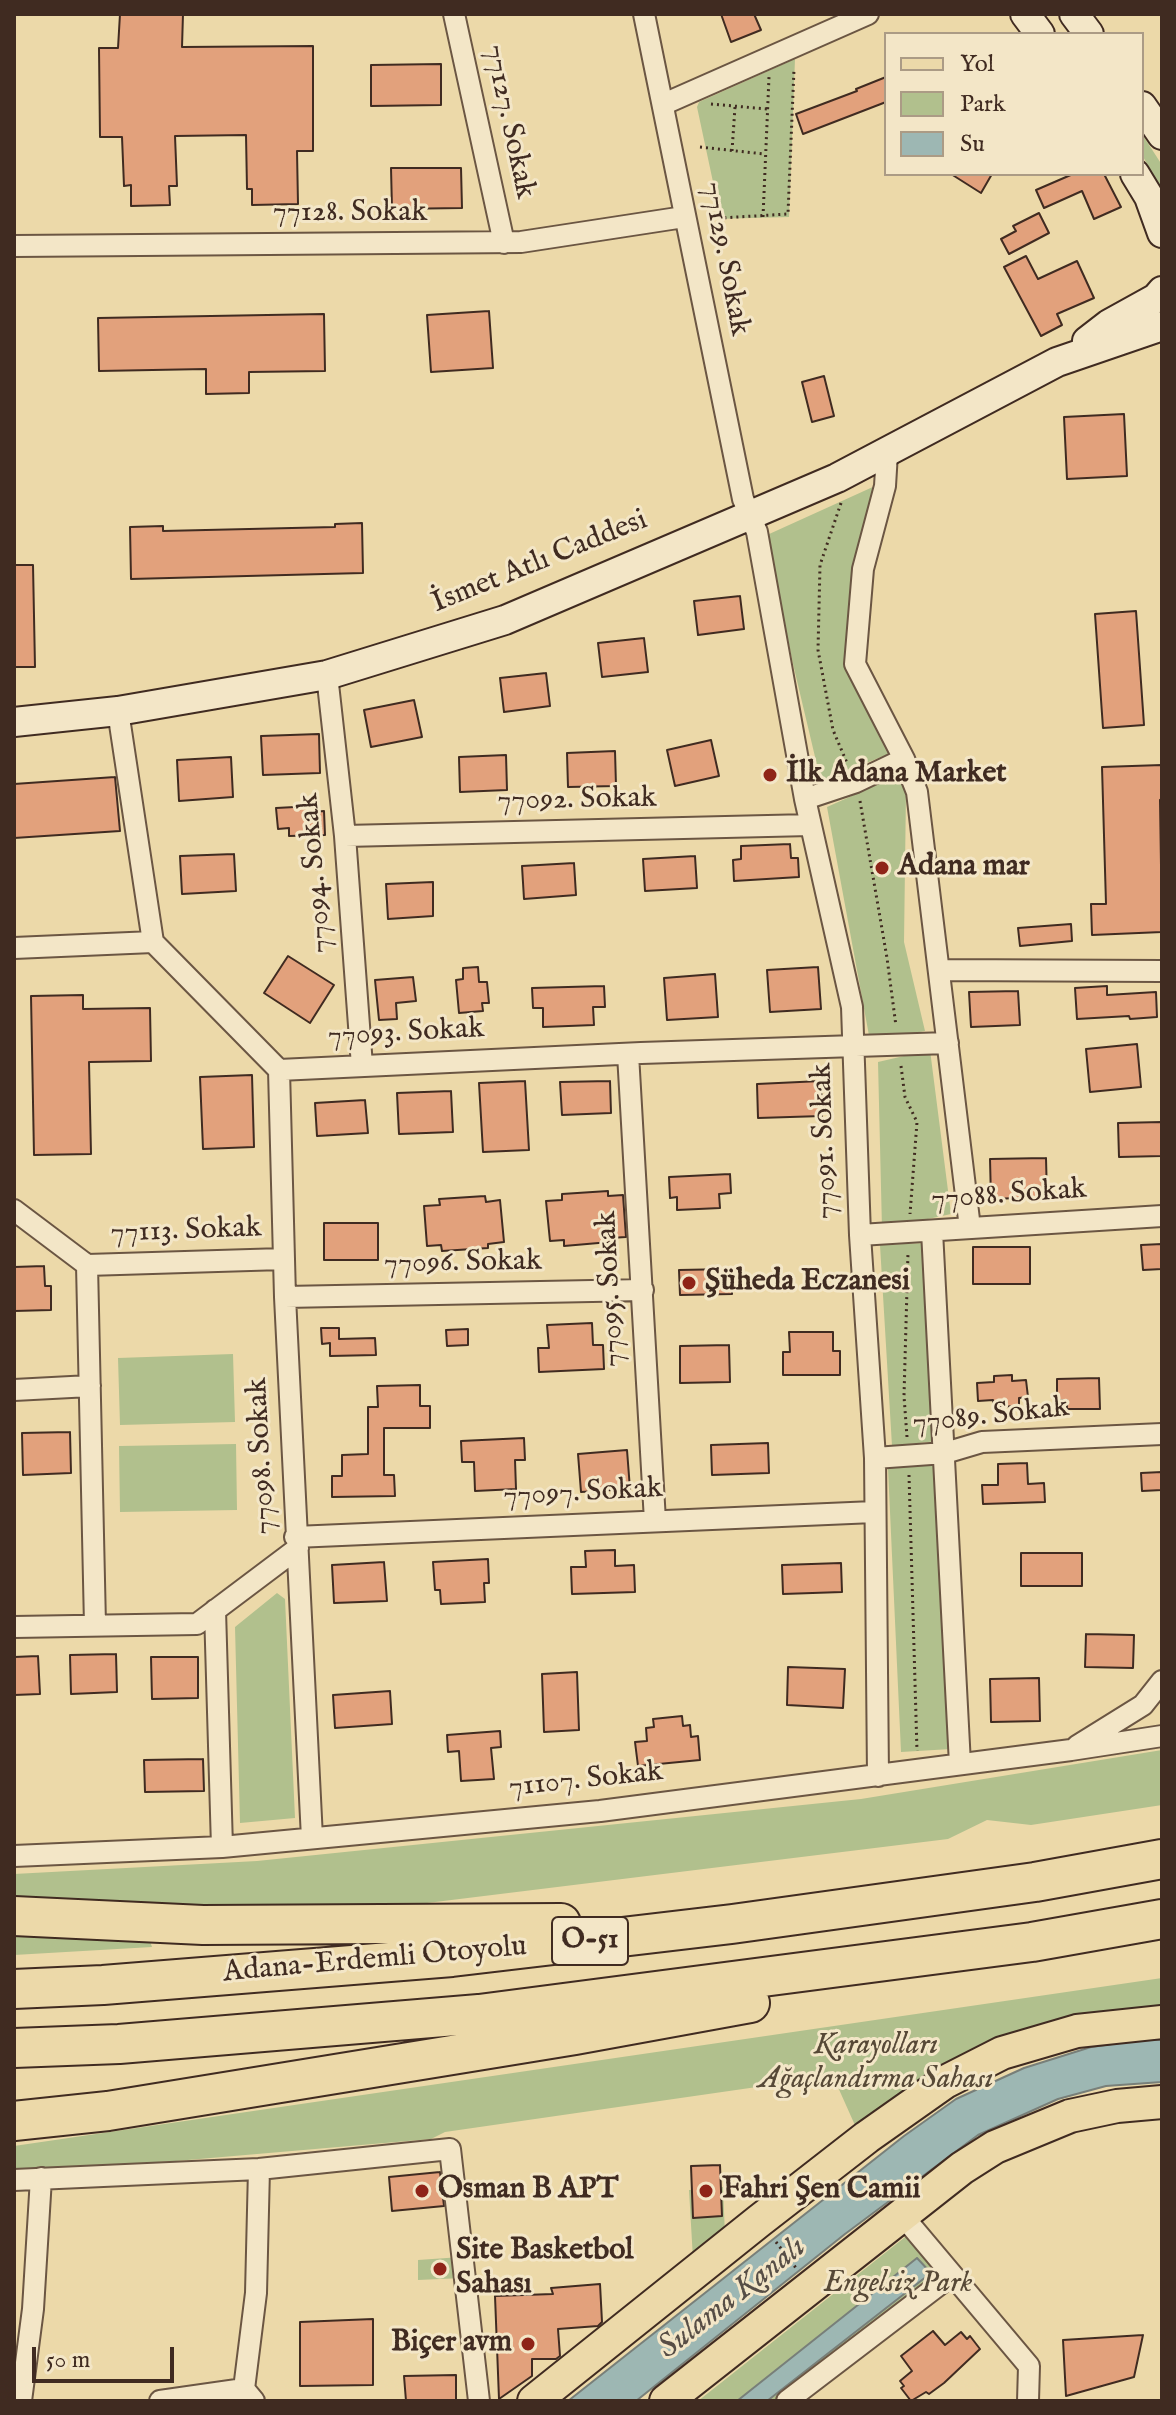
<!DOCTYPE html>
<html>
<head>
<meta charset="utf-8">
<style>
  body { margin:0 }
  #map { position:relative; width:1176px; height:2415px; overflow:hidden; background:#ecd9a9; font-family:"IM FELL English",serif }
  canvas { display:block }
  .frame { position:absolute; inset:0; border:16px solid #402b21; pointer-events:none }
  .legend { position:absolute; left:884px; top:32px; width:260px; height:144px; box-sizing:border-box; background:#f3e6c7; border:2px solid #ab9b85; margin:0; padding:10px 14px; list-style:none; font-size:24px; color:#402b21 }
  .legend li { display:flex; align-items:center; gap:16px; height:40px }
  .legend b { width:40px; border:2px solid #ab9b85 }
  .scale { position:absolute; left:32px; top:2347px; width:142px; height:36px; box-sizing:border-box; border:4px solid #402b21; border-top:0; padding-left:10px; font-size:24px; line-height:28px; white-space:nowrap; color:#402b21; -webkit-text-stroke:6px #f3e6c7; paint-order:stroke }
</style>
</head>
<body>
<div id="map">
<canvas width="1176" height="2415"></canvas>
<div class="frame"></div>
<ul class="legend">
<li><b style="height:10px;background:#ecd9a9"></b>Yol</li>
<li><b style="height:22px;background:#b1c08d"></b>Park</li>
<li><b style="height:22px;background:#9db7b3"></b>Su</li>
</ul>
<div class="scale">50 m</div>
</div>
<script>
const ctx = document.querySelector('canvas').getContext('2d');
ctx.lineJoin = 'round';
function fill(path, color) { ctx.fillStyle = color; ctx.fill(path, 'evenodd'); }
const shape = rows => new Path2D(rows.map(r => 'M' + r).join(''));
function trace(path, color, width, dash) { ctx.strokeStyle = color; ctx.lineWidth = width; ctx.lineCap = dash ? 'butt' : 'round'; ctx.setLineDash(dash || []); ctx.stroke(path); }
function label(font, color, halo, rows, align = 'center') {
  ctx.font = font + ' "IM FELL English",serif'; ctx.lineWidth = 6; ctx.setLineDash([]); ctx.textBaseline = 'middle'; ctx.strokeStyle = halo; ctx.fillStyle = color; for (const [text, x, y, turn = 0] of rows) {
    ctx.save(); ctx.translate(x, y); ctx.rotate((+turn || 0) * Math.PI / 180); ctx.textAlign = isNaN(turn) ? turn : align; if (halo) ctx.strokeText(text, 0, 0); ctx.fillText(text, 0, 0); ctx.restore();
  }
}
const green = shape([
  [795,59,789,217,715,219,719,210,697,107,699,102],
  [1142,134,1162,165,1162,190,1142,155],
  [875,486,847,660,865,708,888,754,821,782,793,664,767,535],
  [901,774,906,792,904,942,925,1031,870,1041,827,807],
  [930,1050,951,1214,882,1229,878,1062],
  [927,1243,937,1441,892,1446,880,1245],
  [233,1354,235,1422,120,1425,118,1358],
  [236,1444,237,1510,120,1512,119,1446],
  [938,1465,951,1749,901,1752,888,1468],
  [277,1593,285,1599,295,1818,240,1823,235,1627],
  [1162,1750,1162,1805,1031,1825,987,1820,948,1839,427,1903,269,1909,14,1898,14,1874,257,1861,861,1799],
  [14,1934,150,1941,152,1947,14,1955],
  [1162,1978,1162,2010,1122,2012,858,2132,833,2076,445,2132,431,2139,176,2161,14,2170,14,2146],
  [723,2187,725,2235,693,2259,689,2190],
  [914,2230,963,2277,805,2401,698,2401],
  [461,2257,463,2278,418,2280,418,2260]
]);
const water = shape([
  [1147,2039,1162,2040,1162,2082,1106,2086,1058,2099,978,2135,845,2234,636,2401,568,2401,904,2136,956,2099,1024,2068,1091,2047,1147,2039],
  [917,2258,931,2273,767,2401,737,2401,917,2258]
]);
const building = shape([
  [120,14,183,14,182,47,313,46,313,151,297,151,298,204,252,205,252,189,247,189,246,135,175,136,177,186,169,186,170,205,131,206,131,185,124,186,122,137,100,137,99,48,118,48,120,14],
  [721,14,754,14,761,30,731,42,721,14],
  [441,64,441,105,371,106,371,65,441,64],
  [886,77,886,102,803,134,796,114,857,91,856,89,886,77],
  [391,168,461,168,462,208,392,209,391,168],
  [951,174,992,174,981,193,951,174],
  [1073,174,1104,174,1121,207,1094,219,1082,191,1044,208,1036,190,1073,174],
  [1039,213,1049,233,1009,254,1001,239,1016,231,1013,226,1039,213],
  [1026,256,1038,279,1077,261,1094,298,1057,314,1062,325,1041,336,1004,267,1026,256],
  [489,311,493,368,431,372,427,315,489,311],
  [324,314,325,371,249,372,249,393,206,394,206,369,99,371,98,318,324,314],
  [824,376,834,416,812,422,802,382,824,376],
  [1124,414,1127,476,1067,479,1064,417,1124,414],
  [362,523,363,573,131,579,130,527,163,526,163,531,335,527,335,524,362,523],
  [14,565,33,565,35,667,14,667,14,565],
  [740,596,744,629,698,635,694,601,740,596],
  [1136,611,1144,725,1103,728,1095,614,1136,611],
  [644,638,648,672,602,677,598,643,644,638],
  [546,673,550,706,504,712,500,678,546,673],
  [414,700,422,737,371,747,364,710,414,700],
  [319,734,320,773,263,775,261,736,319,734],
  [711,740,719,776,675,786,667,750,711,740],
  [615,751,616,786,568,787,567,753,615,751],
  [506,755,507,790,460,792,459,757,506,755],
  [231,757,233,797,179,801,177,760,231,757],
  [1162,765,1162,799,1160,800,1162,932,1092,935,1091,904,1106,904,1102,767,1162,765],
  [115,777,120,831,14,838,14,784,115,777],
  [314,806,314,812,324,811,325,835,289,836,289,828,278,829,276,808,314,806],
  [790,844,791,858,798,858,799,877,734,881,733,860,741,859,741,846,790,844],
  [234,854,236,891,182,894,180,856,234,854],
  [695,856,697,888,645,891,643,859,695,856],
  [574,863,576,895,524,899,522,866,574,863],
  [433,882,433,916,388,919,386,884,433,882],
  [1071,924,1072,941,1020,946,1018,928,1071,924],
  [288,956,334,985,310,1023,264,993,288,956],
  [478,967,479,982,487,982,489,1003,482,1003,483,1011,459,1013,456,980,463,979,463,968,478,967],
  [818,967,821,1009,770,1012,767,970,818,967],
  [715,974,718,1017,667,1020,664,978,715,974],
  [413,977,416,1001,396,1003,397,1019,379,1020,375,980,413,977],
  [604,986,605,1007,593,1007,594,1025,543,1027,543,1008,533,1008,532,988,604,986],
  [1107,986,1107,995,1156,992,1157,1017,1130,1019,1129,1016,1077,1019,1075,988,1107,986],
  [1018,991,1020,1025,971,1027,969,992,1018,991],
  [83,995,83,1009,150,1008,151,1061,89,1062,91,1154,34,1155,31,996,83,995],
  [1137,1044,1141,1087,1090,1092,1086,1049,1137,1044],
  [252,1075,254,1147,203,1149,200,1077,252,1075],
  [525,1081,529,1150,483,1152,479,1083,525,1081],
  [610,1081,611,1113,562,1115,560,1082,610,1081],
  [821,1081,822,1116,758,1118,757,1084,821,1081],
  [451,1091,453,1132,399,1134,397,1093,451,1091],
  [365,1100,368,1133,317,1136,315,1103,365,1100],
  [1162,1122,1162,1156,1119,1157,1118,1123,1162,1122],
  [1046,1158,1047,1197,991,1199,990,1159,1046,1158],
  [730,1174,731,1193,719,1194,720,1208,677,1210,677,1197,670,1198,669,1177,730,1174],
  [608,1191,608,1196,623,1195,626,1237,610,1238,610,1242,564,1246,564,1240,550,1241,546,1201,562,1200,562,1194,608,1191],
  [485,1196,486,1202,500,1200,504,1242,488,1244,488,1248,442,1251,441,1245,427,1246,424,1206,440,1205,439,1199,485,1196],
  [324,1223,378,1223,378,1260,324,1260,324,1223],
  [1162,1244,1162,1269,1143,1270,1141,1245,1162,1244],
  [973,1247,1030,1247,1030,1284,973,1284,973,1247],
  [44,1266,45,1286,51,1286,51,1310,14,1311,14,1267,44,1266],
  [731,1269,732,1294,680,1295,679,1270,731,1269],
  [592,1323,593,1345,603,1345,604,1369,539,1372,538,1348,549,1348,547,1325,592,1323],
  [321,1328,339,1328,339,1339,375,1338,376,1355,330,1356,330,1343,322,1344,321,1328],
  [468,1329,468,1345,447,1346,446,1330,468,1329],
  [789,1332,833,1332,833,1351,840,1351,840,1375,783,1375,783,1352,790,1352,789,1332],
  [729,1345,730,1382,680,1383,680,1346,729,1345],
  [1012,1375,1012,1381,1026,1380,1028,1397,1019,1398,1019,1406,994,1407,993,1400,978,1401,977,1383,994,1382,994,1376,1012,1375],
  [1099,1378,1100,1409,1067,1409,1067,1400,1057,1400,1057,1379,1099,1378],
  [420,1385,420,1406,430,1406,430,1428,384,1428,384,1475,394,1475,395,1496,332,1497,332,1476,342,1476,342,1455,368,1454,368,1407,378,1407,377,1386,420,1385],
  [70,1432,71,1473,23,1475,22,1433,70,1432],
  [524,1438,525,1460,515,1460,516,1489,475,1491,474,1462,462,1462,461,1441,524,1438],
  [768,1443,769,1473,712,1475,711,1445,768,1443],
  [627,1450,630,1489,581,1492,578,1454,627,1450],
  [1027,1463,1028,1484,1044,1483,1045,1502,983,1504,982,1485,998,1485,998,1464,1027,1463],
  [1162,1472,1162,1490,1142,1491,1141,1473,1162,1472],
  [615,1550,615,1566,634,1565,635,1592,572,1594,571,1567,586,1567,585,1551,615,1550],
  [1021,1553,1082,1553,1082,1586,1021,1586,1021,1553],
  [488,1559,489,1583,484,1583,485,1602,441,1604,440,1590,435,1590,433,1562,488,1559],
  [384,1562,387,1601,334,1603,332,1565,384,1562],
  [841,1563,842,1592,783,1594,782,1565,841,1563],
  [1086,1634,1134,1635,1133,1668,1085,1667,1086,1634],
  [116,1654,117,1692,71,1694,70,1655,116,1654],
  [38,1656,40,1694,14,1695,14,1657,38,1656],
  [151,1657,198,1657,198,1698,152,1699,151,1657],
  [788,1667,845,1669,843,1708,787,1705,788,1667],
  [577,1672,579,1730,544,1732,542,1674,577,1672],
  [1039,1678,1040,1721,991,1722,990,1679,1039,1678],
  [390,1691,392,1724,335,1728,333,1695,390,1691],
  [682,1716,683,1726,690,1725,691,1737,698,1736,700,1760,638,1766,635,1742,647,1741,646,1728,654,1727,653,1719,682,1716],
  [500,1731,501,1747,491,1748,494,1779,461,1781,459,1751,448,1752,447,1735,500,1731],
  [203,1759,204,1791,145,1792,144,1760,203,1759],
  [720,2165,722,2216,693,2218,691,2166,720,2165],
  [440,2172,444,2206,392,2211,389,2177,440,2172],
  [600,2284,602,2322,598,2326,558,2329,560,2356,556,2359,532,2359,532,2376,499,2399,495,2296,553,2294,551,2288,600,2284],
  [373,2319,373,2385,300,2386,300,2322,373,2319],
  [933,2331,945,2345,961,2332,967,2339,970,2336,980,2349,944,2383,929,2394,926,2392,911,2401,901,2388,904,2386,900,2381,912,2371,901,2356,933,2331],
  [1143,2335,1134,2377,1066,2396,1063,2340,1143,2335],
  [456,2375,456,2401,406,2401,404,2376,456,2375]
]);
const path = shape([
  [711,104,767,109],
  [700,147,764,154],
  [732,151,735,107],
  [714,213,721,218,788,214,794,69],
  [763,217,769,77],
  [841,503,820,565,818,650,833,730,847,763],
  [860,801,887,958,896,1026],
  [901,1066,905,1097,917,1122,910,1214],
  [907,1437,904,1396,908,1253],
  [909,1475,917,1751],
  [776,2242,796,2268]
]);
const street = shape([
  [454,14,504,243],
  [644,14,743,499,757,532,805,799,852,1007,860,1235,875,1458,878,1776],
  [664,104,868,14],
  [14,246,521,242,684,217],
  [887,453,885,486,863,569,855,664,904,759,917,792,970,1228],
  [327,675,345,836,362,1066],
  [118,711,153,942,279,1070,641,1053,948,1043],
  [805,799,856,782,904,759],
  [345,836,810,825],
  [14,948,153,942],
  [939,970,1162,971],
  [628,1054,655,1521],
  [279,1070,285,1297,312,1838],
  [14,1210,87,1265,283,1259],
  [932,1231,960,1764],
  [860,1235,1162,1216],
  [87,1265,95,1625],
  [285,1297,643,1290],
  [14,1390,90,1386],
  [875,1458,945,1453,982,1442,1162,1434],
  [295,1537,874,1512],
  [215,1610,222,1847],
  [14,1627,197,1624,298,1548],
  [1077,1746,1143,1705,1162,1681],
  [14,1856,222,1847,600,1811,1071,1750,1162,1736],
  [14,2180,259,2169,450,2149,479,2401],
  [902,2215,1029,2366,1028,2401],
  [244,2389,256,2293,259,2169],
  [21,2401,33,2309,41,2178],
  [160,2401,244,2389,254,2401],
  [787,2401,952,2275]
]);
const secondary = shape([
  [1025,14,1040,34],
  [1074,14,1089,34],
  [1142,106,1162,135],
  [1135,174,1149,197,1162,233],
  [1087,341,1109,324,1156,298,1162,291],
  [14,722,118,711,327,675,505,620,837,478,1057,362,1162,326]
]);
const primary = shape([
  [534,2401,759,2221,867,2137,945,2082,1002,2053,1077,2031,1162,2022],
  [666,2401,962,2168,995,2147,1070,2116,1117,2106,1162,2102]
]);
const highway = shape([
  [14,1916,203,1925,561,1923],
  [14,1989,103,1985,452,1957,732,1924,1035,1882,1162,1859],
  [14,2048,119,2044,479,2014,1032,1942,1162,1919],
  [14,2121,108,2111,575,2035,750,2003]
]);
const markers = [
  [770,775,8,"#8f2418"],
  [882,868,8,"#8f2418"],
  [689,1283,8,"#8f2418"],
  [422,2191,8,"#8f2418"],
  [706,2191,8,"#8f2418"],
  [440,2269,8,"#8f2418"],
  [528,2344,8,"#8f2418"]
];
const shields = [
  [590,1941,76]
];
const shieldNames = [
  ["O-51",590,1941]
];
const streetNames = [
  ["77127. Sokak",508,122,78],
  ["77128. Sokak",350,214],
  ["77129. Sokak",724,259,79],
  ["İsmet Atlı Caddesi",540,563,-22],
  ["77092. Sokak",577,801,-1],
  ["77094. Sokak",317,873,-95],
  ["77093. Sokak",406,1034,-3],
  ["77091. Sokak",826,1141,-92],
  ["77088. Sokak",1009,1196,-4],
  ["77113. Sokak",186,1232,-2],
  ["77096. Sokak",463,1264,-1],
  ["77095. Sokak",612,1289,-93],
  ["77089. Sokak",991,1417,-6],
  ["77098. Sokak",263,1456,-93],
  ["77097. Sokak",583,1494,-3],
  ["71107. Sokak",586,1781,-6],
  ["Adana-Erdemli Otoyolu",375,1961,-5]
];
const poiNames = [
  ["İlk Adana Market",786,775],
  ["Adana mar",898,868],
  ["Şüheda Eczanesi",705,1283],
  ["Osman B APT",438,2191],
  ["Fahri Şen Camii",722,2191],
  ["Site Basketbol",456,2252],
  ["Sahası",456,2286],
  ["Biçer avm",512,2344,"right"]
];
const parkNames = [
  ["Karayolları",876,2047],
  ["Ağaçlandırma Sahası",876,2081],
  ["Engelsiz Park",898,2285]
];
const waterNames = [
  ["Sulama Kanalı",733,2299,-38]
];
fill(green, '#b1c08d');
fill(water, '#9db7b3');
trace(water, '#787f79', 2);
fill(building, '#e2a17c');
trace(building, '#402b21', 2);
trace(street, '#6b5643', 24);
trace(secondary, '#402b21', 32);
trace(primary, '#402b21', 36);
trace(highway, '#402b21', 42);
trace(path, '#402b21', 3, [2, 4]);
trace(street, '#f3e6c7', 20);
trace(secondary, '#f3e6c7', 28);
trace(primary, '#ecd9a9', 32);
trace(highway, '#ecd9a9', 38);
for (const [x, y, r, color] of markers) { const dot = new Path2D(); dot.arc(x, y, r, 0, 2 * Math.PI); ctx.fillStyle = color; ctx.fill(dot); trace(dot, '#f3e6c7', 3); }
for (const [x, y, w] of shields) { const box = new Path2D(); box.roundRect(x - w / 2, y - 24, w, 48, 6); ctx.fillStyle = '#f3e6c7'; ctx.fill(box); trace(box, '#402b21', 2); }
label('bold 28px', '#402b21', null, shieldNames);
label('30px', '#402b21', '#f3e6c7', streetNames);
label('bold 30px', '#402b21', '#f3e6c7', poiNames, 'left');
label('italic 30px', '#574937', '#f3e6c7', parkNames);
label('italic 32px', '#574e46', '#f3e6c7', waterNames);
</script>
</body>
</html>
